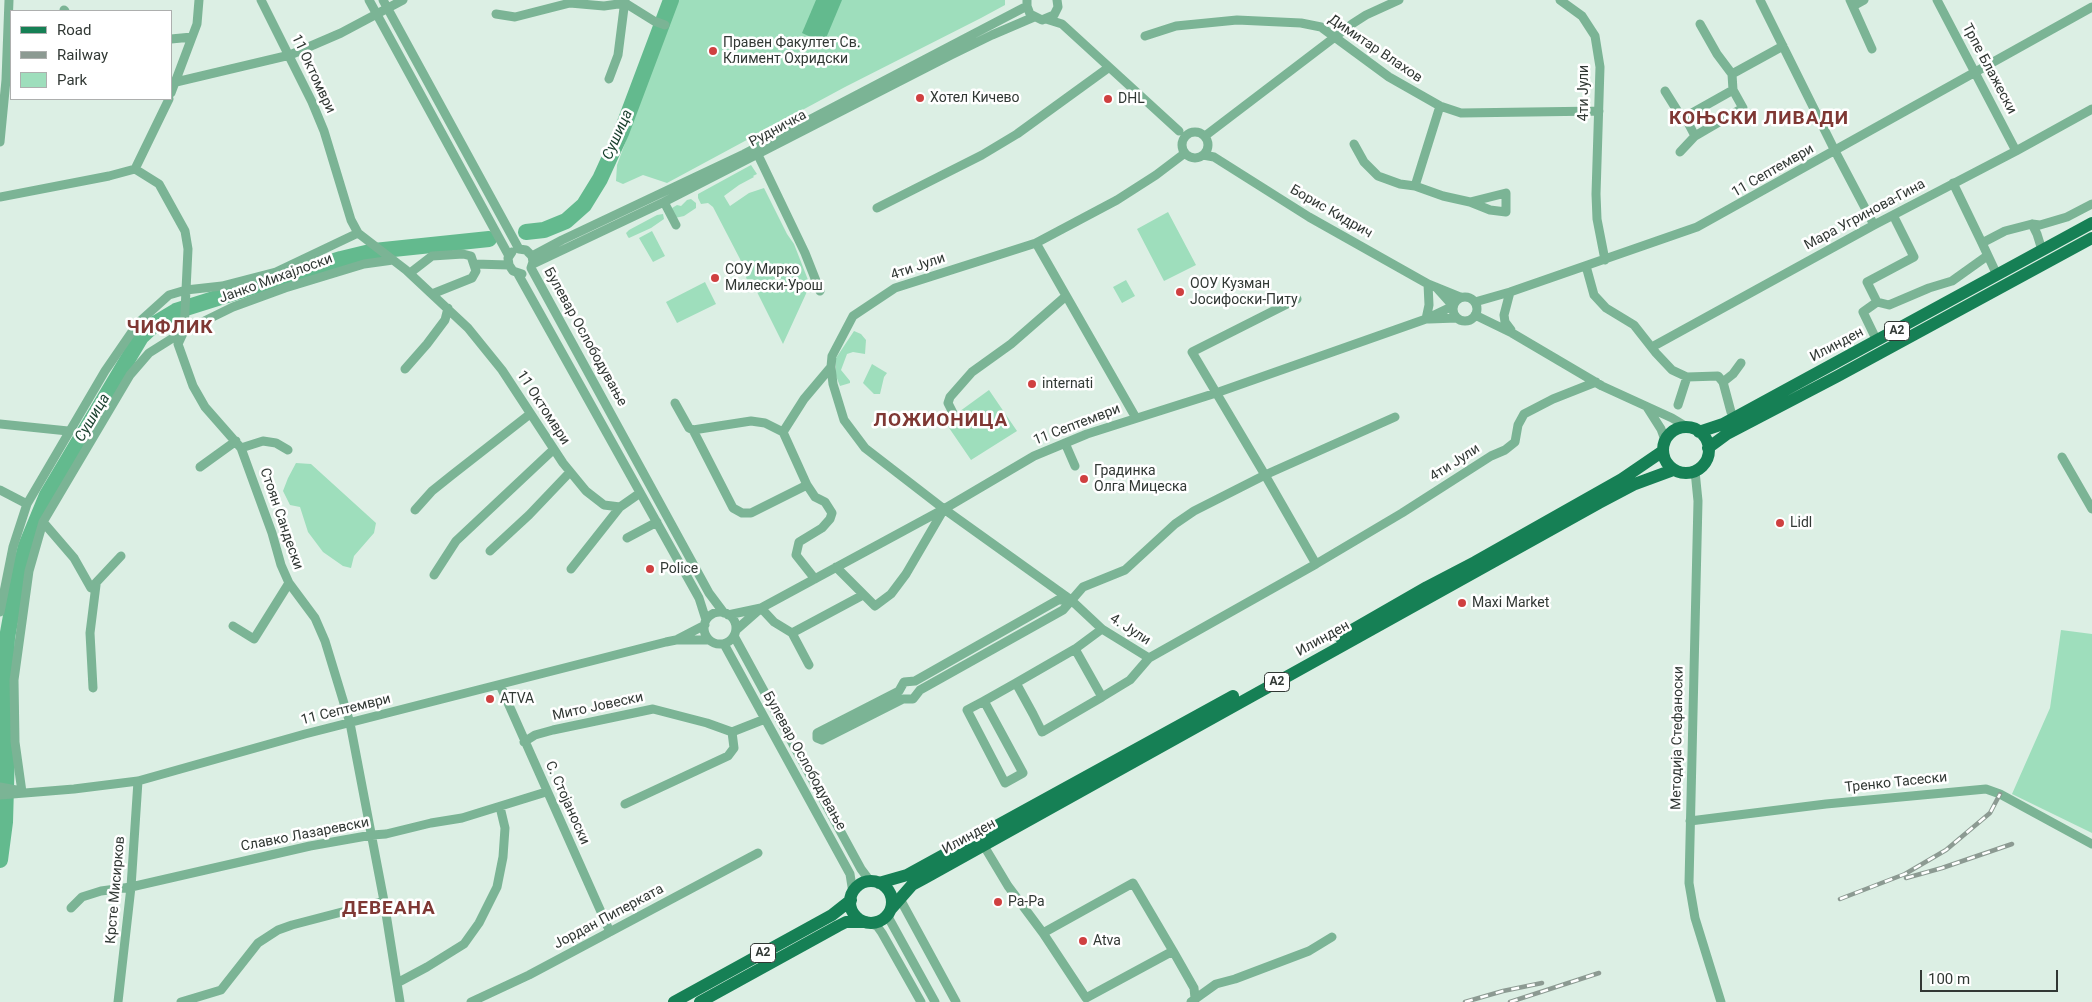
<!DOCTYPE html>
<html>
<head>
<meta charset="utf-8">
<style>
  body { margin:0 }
  #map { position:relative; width:2092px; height:1002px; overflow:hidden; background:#dcefe4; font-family:Roboto,sans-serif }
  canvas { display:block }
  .legend { position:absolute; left:10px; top:10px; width:162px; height:90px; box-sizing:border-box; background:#fff; border:1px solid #adafae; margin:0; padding:6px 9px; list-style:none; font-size:15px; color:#313834 }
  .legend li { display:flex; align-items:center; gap:10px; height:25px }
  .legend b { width:25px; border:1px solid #adafae }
  .scale { position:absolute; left:1920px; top:970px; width:138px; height:22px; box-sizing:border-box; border:2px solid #313834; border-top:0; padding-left:6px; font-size:15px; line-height:18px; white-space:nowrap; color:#313834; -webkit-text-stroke:4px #fff; paint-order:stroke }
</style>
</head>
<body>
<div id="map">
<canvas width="2092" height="1002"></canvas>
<ul class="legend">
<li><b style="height:6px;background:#168055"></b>Road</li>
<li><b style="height:6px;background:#8c9a92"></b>Railway</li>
<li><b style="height:14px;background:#9edebc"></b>Park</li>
</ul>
<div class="scale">100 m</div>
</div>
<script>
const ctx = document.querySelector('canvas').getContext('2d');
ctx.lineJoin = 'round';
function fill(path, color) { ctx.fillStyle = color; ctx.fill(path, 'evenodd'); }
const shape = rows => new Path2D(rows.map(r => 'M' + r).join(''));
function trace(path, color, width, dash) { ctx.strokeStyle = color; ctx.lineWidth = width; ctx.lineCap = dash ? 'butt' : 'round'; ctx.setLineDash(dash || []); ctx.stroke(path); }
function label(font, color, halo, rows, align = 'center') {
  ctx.font = font + ' Roboto,sans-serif'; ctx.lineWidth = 5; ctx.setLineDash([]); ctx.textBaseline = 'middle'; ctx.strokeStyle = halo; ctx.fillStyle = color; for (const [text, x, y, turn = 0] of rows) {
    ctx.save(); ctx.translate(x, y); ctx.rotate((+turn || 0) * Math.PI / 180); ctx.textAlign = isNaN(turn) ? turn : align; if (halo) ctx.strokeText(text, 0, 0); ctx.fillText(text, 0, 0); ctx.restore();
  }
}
const green = shape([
  [678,0,1005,0,1005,5,981,18,845,87,667,183,643,175,623,184,616,181,617,165],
  [751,165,757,174,753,176,754,177,739,185,724,196,730,206,749,193,764,188,787,234,794,244,810,285,783,344,757,292,748,283,740,259,713,207,708,203,701,204,698,198,698,194],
  [691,199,696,203,696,208,684,216,675,218,672,208,677,205,681,206,687,200],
  [1168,212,1196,265,1164,281,1137,229],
  [663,214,664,219,651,228,629,238,628,237,626,233,629,230,657,215],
  [652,231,665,256,653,262,639,238],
  [1126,280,1135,296,1122,303,1113,287],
  [705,282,716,304,677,323,666,302],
  [854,331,861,334,866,340,865,354,853,352,847,354,841,370,850,381,850,383,840,386,836,376,836,358],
  [872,364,887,373,884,377,880,394,874,394,863,383],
  [989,390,1017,431,971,460,945,422],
  [296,463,311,464,376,523,374,533,354,556,351,568,343,566,323,552,308,532,300,507,290,505,283,491,288,478],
  [2061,630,2092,634,2092,833,2012,794,2050,708]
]);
const water = shape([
  [816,0,842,0,824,43,802,33]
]);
const river = shape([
  [526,232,544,230,566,221,584,205,600,179,621,133,671,0],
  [0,860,5,822,7,752,5,695,7,638,18,577,26,546,47,495,141,337,156,323,176,311,341,259,374,251,489,239]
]);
const street = shape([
  [261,0,312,102,324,131,351,220,358,233,406,270,468,328,502,370,563,463,586,491,604,505,620,507,640,493],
  [369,0,509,256],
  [383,0,519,249],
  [1027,0,1027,6,1030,14,1042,20,1054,15,1058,7,1057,0],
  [1560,0,1582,16,1595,36,1600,67,1596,194,1597,219,1605,260],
  [1760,0,1835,151,1874,225],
  [1850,0,1872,49],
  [1937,0,2016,151],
  [1853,6,1864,0],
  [64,10,65,11],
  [496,14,515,17,570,3,604,6,625,3,654,21,665,25],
  [1046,19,1062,24,1179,131],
  [1700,24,1717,54,1732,74],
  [1145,36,1176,26,1237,20,1301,23,1321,27,1389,77,1440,106,1461,113,1599,111],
  [171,39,192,37],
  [609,79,618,55,625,0],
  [176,82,290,55,341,33,403,0],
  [1733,90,1743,108,1695,136,1685,117,1733,90,1732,74,1783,46],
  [1665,91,1680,115,1685,117],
  [171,93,197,24,199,0],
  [1440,106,1415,186,1443,196,1470,202,1490,210,1506,212,1506,193,1470,202],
  '1182 145a13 13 0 1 1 26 0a13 13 0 1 1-26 0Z',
  [1205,136,1352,24,1366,15,1399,0],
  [0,142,6,80,9,0],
  [1354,144,1364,162,1378,176,1400,184,1415,186],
  [1680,152,1695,136],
  [1185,153,1156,175,1117,200,1036,243,895,288,853,316,832,356,831,367,833,384,844,420,865,448,944,509,1071,600,1102,629,1149,658,1316,564,1402,513,1491,456,1505,450,1515,442,1518,425,1524,414,1553,399,1596,382],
  [758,155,805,253,820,291],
  [1203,155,1214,157,1309,217,1428,284,1460,297],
  [135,169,159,184,185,231,188,249,184,331,178,344,193,386,205,407,241,448,272,533,281,565,289,583,315,618,325,641,350,723,384,901,400,1002],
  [135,169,169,99],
  [1953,183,1982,243,2005,231,2032,224,2040,225,2067,217,2092,204],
  [0,197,109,176,135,169],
  [664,202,676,225],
  [877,208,982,155,1017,134,1108,68],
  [1893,215,1914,257,1867,282,1877,302,1889,305,1929,288,1952,281,1987,256],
  [2032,224,2037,234,2042,250],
  [1036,243,1136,418],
  [1982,243,1997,275],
  [519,249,526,250,532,256,533,262,531,268,709,593,724,613],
  [512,252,508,258,509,265,513,271,522,274],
  [532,256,562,240,744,154,1027,6],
  [474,264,509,265],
  [533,264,664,202,951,55,992,35,1034,17],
  [1586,266,1594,295,1606,308,1634,325,1656,353,1672,370,1687,377,1718,376,1723,382],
  [410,273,432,256,463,254,471,256,476,271,472,278,432,294],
  [518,274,699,598,706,620],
  [1510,292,1504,315,1505,322,1511,330],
  '1453 309a12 12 0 1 1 24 0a12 12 0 1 1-24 0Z',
  [1475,302,1510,292,1697,227,2092,7],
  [1877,302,1863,312,1877,341],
  [1475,315,1512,333,1602,386,1672,418,1687,427],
  [1426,319,1429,305,1428,284],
  [1429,319,1457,318],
  [1652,347,1874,225,2016,151,2092,109],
  [405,369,427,344,445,320,448,308],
  [675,403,689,428,693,430,751,421,765,423,783,432,807,485,815,497,825,502,832,513,830,519,822,528,799,542,796,555,815,579],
  [1678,405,1687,377],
  [1647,407,1661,429,1665,440],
  [1731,412,1723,382,1733,374,1741,363],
  [953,413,948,403,950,397,972,372,1011,344,1066,296],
  [0,424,68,431],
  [693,430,733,508,742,513,751,513,807,485],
  [783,432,804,399,831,367],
  [1065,443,1075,466],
  [241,448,263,441,276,443,288,450],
  [2062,457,2092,509],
  [200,467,236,441],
  [1695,471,1698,501,1689,883,1695,918,1721,1002],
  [0,490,27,504],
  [415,510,432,491,452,475,530,414],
  [43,522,74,558,91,588,121,556],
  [627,538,657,522],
  [490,551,529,515,570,472],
  [1316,564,1265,475,1395,417],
  [836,567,875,606,891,594,906,574,944,509],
  [571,569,620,507],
  [434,575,456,541,554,449],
  [1071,600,1058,600,915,681,904,682,899,691,817,733,817,738,822,740,903,699,913,699,920,690,1063,610,1083,587,1125,570,1175,524,1194,511,1265,475,1192,352,1297,299],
  [761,608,774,622,792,633],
  [0,612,13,547,27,504,105,371,138,323,169,295,186,290,222,286,276,272,358,233],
  '704 628a16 16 0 1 1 32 0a16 16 0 1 1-32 0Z',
  [728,615,761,608],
  [233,626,254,639,289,583],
  [1102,629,1075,649,1102,697,1130,680,1149,658],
  [736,630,761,608,944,509,1034,456,1087,434,1216,393,1426,319,1453,306,1436,287],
  [734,636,861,869,870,881],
  [678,639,705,625],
  [724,644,850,874,853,893],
  [1075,649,1016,683,1033,714,1042,732,1102,697],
  [809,665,792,633,863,595],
  [500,685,610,932],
  [93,688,90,633,96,585],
  [984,701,967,710,1005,783,1023,773,984,701,1016,683],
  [524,742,535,735,553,730,653,709,707,723,732,732,765,719],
  [0,787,16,790],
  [22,792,15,742,14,680,29,571,43,522,130,375,149,353,184,331,233,307,285,288,364,264,393,260],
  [0,795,74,789,138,781,305,734,666,642,676,640,709,640],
  [625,804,728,756,734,748,732,732],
  [1690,821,1826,804,1986,789,2000,794,2092,844],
  [984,846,1008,886,1043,933,1133,883,1173,951,1086,998,1043,933],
  [900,899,956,1002],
  [71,908,82,897,101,891,131,887,310,846,372,835,386,834,431,823,462,818,546,792],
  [887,915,935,1002],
  [866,922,877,926,882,933,921,1002],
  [1173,951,1194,988,1195,998],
  [397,983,427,967,464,944,479,923,497,887,503,857,505,828,500,807],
  [118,1002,131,887,138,781],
  [181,1002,221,990,258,943,278,930,292,925,384,901],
  [471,1002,529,975,758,853],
  [1191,1002,1216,984,1235,979,1309,951,1332,937]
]);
const primary = shape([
  '1663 450a23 23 0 1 1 46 0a23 23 0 1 1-46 0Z',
  [1699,432,1723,424,2092,223],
  [1708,448,1727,434,1838,376,2092,238],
  [1340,637,1427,587,1475,562,1622,479,1663,451],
  '850 902a21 21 0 1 1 42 0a21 21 0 1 1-42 0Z',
  [879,883,907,875,1233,696],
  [891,909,912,885,925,878,1599,503,1635,484,1673,470],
  [674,1002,832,915,851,900],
  [700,1002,838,926,846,922,866,922]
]);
const rail = shape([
  [1906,878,1942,868,2012,844],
  [1840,899,1905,874,1946,850,1990,813,2000,794],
  [1465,1002,1503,991,1542,983],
  [1510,1002,1599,973]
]);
const markers = [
  [713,51,5,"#cf4040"],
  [920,98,5,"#cf4040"],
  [1108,99,5,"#cf4040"],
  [715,278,5,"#cf4040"],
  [1180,292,5,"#cf4040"],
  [1032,384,5,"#cf4040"],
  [1084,479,5,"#cf4040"],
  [1780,523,5,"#cf4040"],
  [650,569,5,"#cf4040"],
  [1462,603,5,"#cf4040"],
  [490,699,5,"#cf4040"],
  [998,902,5,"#cf4040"],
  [1083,941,5,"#cf4040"]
];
const shields = [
  [1897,331,25],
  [1277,682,25],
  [763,953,25]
];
const shieldNames = [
  ["A2",1897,331],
  ["A2",1277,682],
  ["A2",763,953]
];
const poiNames = [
  ["Правен Факултет Св.",723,43],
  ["Климент Охридски",723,59],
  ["Хотел Кичево",930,98],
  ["DHL",1118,99],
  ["СОУ Мирко",725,270],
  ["Милески-Урош",725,286],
  ["ООУ Кузман",1190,284],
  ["Јосифоски-Питу",1190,300],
  ["internati",1042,384],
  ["Градинка",1094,471],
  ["Олга Мицеска",1094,487],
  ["Lidl",1790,523],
  ["Police",660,569],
  ["Maxi Market",1472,603],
  ["ATVA",500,699],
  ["Ра-Ра",1008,902],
  ["Atva",1093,941]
];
const streetNames = [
  ["Димитар Влахов",1375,49,34],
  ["Трпе Блажески",1989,69,62],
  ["11 Октомври",313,74,65],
  ["4ти Јули",1584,93,-90],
  ["Рудничка",778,129,-28],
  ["11 Септември",1773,171,-30],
  ["Борис Кидрич",1331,212,30],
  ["Мара Угринова-Гина",1865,215,-28],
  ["4ти Јули",918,267,-19],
  ["Јанко Михајлоски",276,279,-20],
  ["Булевар Ослободување",585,337,61],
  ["Илинден",1837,345,-28],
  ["11 Октомври",543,408,57],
  ["11 Септември",1077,425,-21],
  ["4ти Јули",1455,463,-33],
  ["Стоян Сандески",281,519,71],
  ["4. Јули",1130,630,33],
  ["Илинден",1323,639,-29],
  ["Мито Јовески",598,707,-12],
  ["11 Септември",346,710,-14],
  ["Методија Стефаноски",1678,738,-89],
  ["Булевар Ослободување",804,761,61],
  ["Тренко Тасески",1896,783,-6],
  ["С. Стојаноски",567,803,66],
  ["Славко Лазаревски",305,835,-11],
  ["Илинден",969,837,-29],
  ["Крсте Мисирков",116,890,-85],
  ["Јордан Пиперката",609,917,-28]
];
const waterNames = [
  ["Сушица",618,135,-66],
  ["Сушица",93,418,-59]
];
const districtNames = [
  ["КОЊСКИ ЛИВАДИ",1759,119],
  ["ЧИФЛИК",170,328],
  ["ЛОЖИОНИЦА",941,421],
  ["ДЕВЕАНА",389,909]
];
fill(green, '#9edebc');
fill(water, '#63ba8e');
trace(river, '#63ba8e', 16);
trace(street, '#7bb495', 9);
trace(primary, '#168055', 12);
trace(rail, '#8c9a92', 4.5);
trace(rail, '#fff', 2.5, [8]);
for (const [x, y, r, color] of markers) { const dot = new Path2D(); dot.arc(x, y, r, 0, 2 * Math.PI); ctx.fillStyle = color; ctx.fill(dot); trace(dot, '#fff', 2); }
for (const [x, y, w] of shields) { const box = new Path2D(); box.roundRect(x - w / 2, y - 9.5, w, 19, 4); ctx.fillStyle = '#fff'; ctx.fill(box); trace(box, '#313834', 1); }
label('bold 12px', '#313834', null, shieldNames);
label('14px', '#313834', '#fff', poiNames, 'left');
label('14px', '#313834', '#fff', streetNames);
label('italic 15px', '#193f2d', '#fff', waterNames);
ctx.letterSpacing = '1px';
label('bold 19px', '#7f3834', '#fff', districtNames);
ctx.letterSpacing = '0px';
</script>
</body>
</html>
